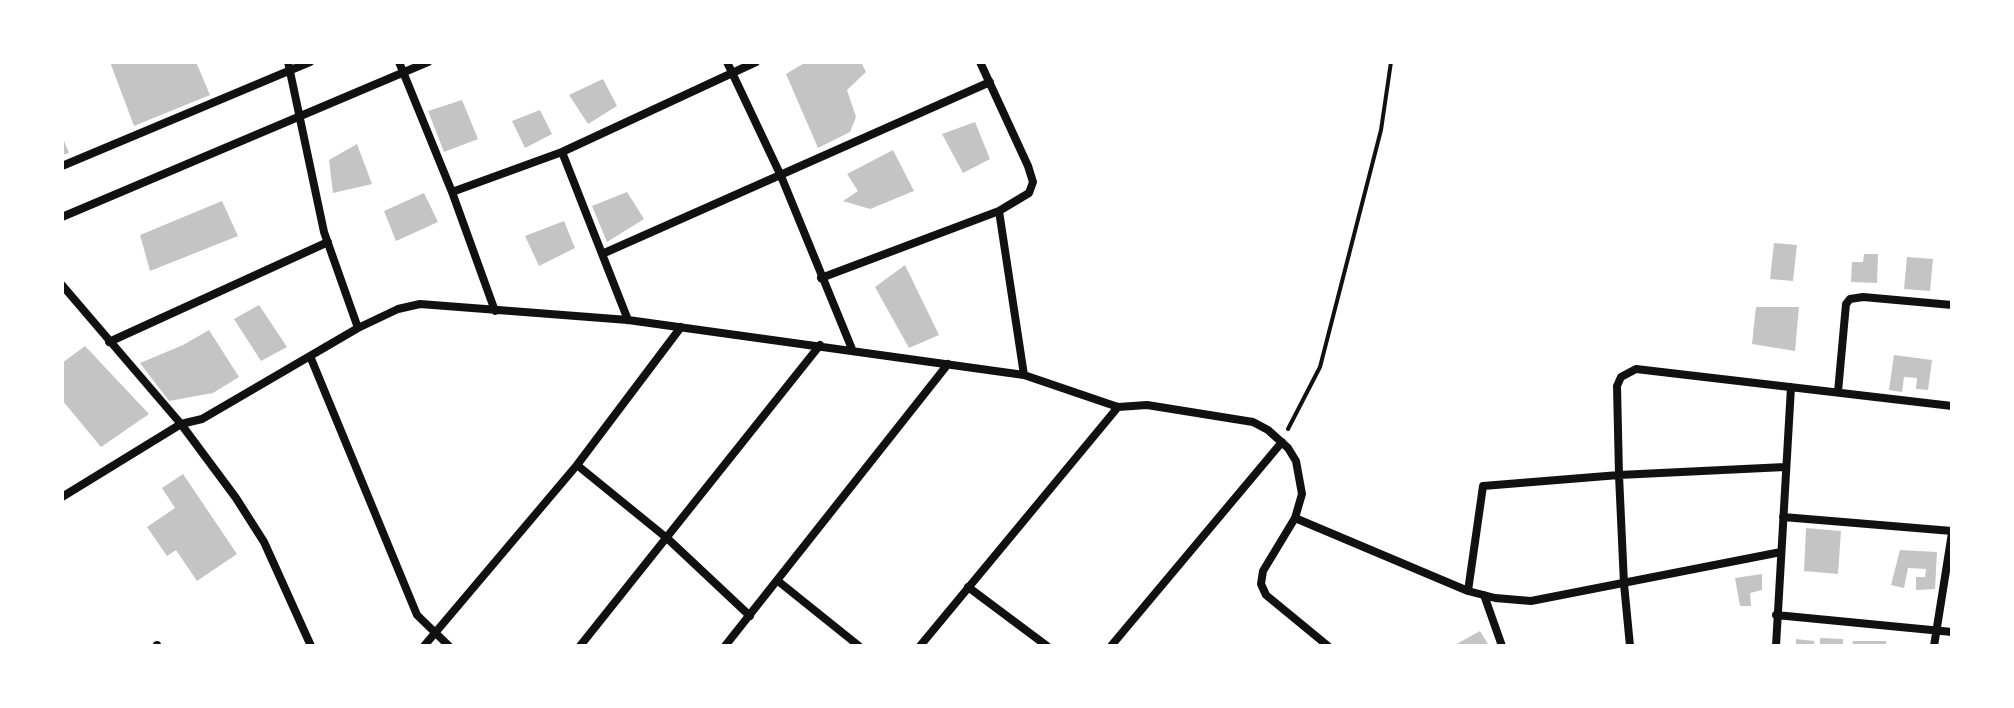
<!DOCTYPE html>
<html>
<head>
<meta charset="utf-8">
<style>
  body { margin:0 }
  #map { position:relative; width:2014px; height:708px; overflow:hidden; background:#fff; font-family:Helvetica,sans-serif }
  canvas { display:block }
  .frame { position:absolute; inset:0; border:64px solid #fff; pointer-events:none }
</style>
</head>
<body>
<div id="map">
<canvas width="2014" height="708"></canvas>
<div class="frame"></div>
</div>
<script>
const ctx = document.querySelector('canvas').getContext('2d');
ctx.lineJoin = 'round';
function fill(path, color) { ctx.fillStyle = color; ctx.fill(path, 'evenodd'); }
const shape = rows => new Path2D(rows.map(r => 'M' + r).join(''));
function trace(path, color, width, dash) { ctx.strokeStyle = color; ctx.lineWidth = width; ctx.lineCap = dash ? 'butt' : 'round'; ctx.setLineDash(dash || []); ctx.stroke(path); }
const building = shape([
  [110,62,196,62,210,95,134,126],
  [806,62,861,62,866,72,847,90,856,117,850,132,818,148,786,74],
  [603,79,617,106,588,124,569,95],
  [462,100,478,139,444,152,428,111],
  [540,110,552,134,525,148,512,121],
  [975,122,990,159,963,173,942,134],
  [62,136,69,153,62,155],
  [357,144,372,184,333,193,329,160],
  [893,150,914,191,870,209,843,201,858,191,847,174],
  [627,192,644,219,607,242,592,206],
  [424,193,438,222,396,241,384,211],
  [222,201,238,236,150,271,140,235],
  [564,221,575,248,539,266,525,236],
  [1774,243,1797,245,1793,281,1770,279],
  [1864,254,1878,254,1877,283,1851,282,1852,262,1863,262],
  [1907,257,1933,259,1930,291,1904,289],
  [905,265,939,335,909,348,875,287],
  [259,305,287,347,261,361,234,319],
  [1756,307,1799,307,1795,351,1752,344],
  [209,330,239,377,213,393,169,401,140,363,183,345],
  [85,346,149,414,101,447,62,400,62,363],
  [1894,355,1932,360,1928,390,1916,389,1917,378,1904,377,1902,392,1889,390],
  [183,474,237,554,197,581,176,550,167,556,147,527,175,508,162,488],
  [1806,528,1841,531,1838,574,1804,571],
  [1900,550,1937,552,1935,589,1916,590,1916,577,1925,577,1926,569,1908,568,1904,588,1891,585],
  [1762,574,1762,590,1750,593,1751,606,1740,606,1735,578],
  [1480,631,1489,646,1453,646],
  [1820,638,1843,639,1843,646,1820,646],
  [1796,639,1814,641,1814,646,1796,646],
  [1853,641,1886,641,1886,646,1852,646]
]);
const path = shape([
  [1288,429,1320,367,1381,130,1391,62]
]);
const minor = shape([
  [288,62,324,232,358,328],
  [399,62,452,192,495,311],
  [727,62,781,176,852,349],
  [562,152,628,320],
  [62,166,310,62],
  [452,192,562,152,756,62],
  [999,211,1024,375],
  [62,217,428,62],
  [602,254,990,82],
  [821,278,999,211,1029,193,1033,182,1028,166,980,62],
  [62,285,181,424,236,498,264,542,311,646],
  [109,342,328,242],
  [310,356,417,615,449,646],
  [1838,392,1846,304,1850,299,1863,297,1952,305],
  [577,465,668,539,750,616],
  [62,497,181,424,202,419,358,328,398,309,420,304,628,320,1024,375,1118,407,1147,405,1253,422,1268,430,1288,448,1296,461,1302,494,1295,518,1263,571,1261,584,1266,595,1328,646],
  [1783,517,1952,531],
  [1295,518,1468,591,1495,598,1531,601,1781,552],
  [778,581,859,646],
  [968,587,1047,646],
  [1468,591,1483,486,1619,475,1785,467],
  [1484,595,1502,646],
  [1776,615,1952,632],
  [157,645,157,646],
  [424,646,577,465,681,327],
  [580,646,820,345],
  [725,646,948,364],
  [920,646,1118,407],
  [1111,646,1282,442],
  [1630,646,1624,584,1619,475,1617,386,1621,377,1636,369,1952,406],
  [1776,646,1791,387],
  [1934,646,1952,533]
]);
fill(building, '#c4c4c4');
trace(path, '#111', 4);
trace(minor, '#111', 8);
</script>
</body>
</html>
